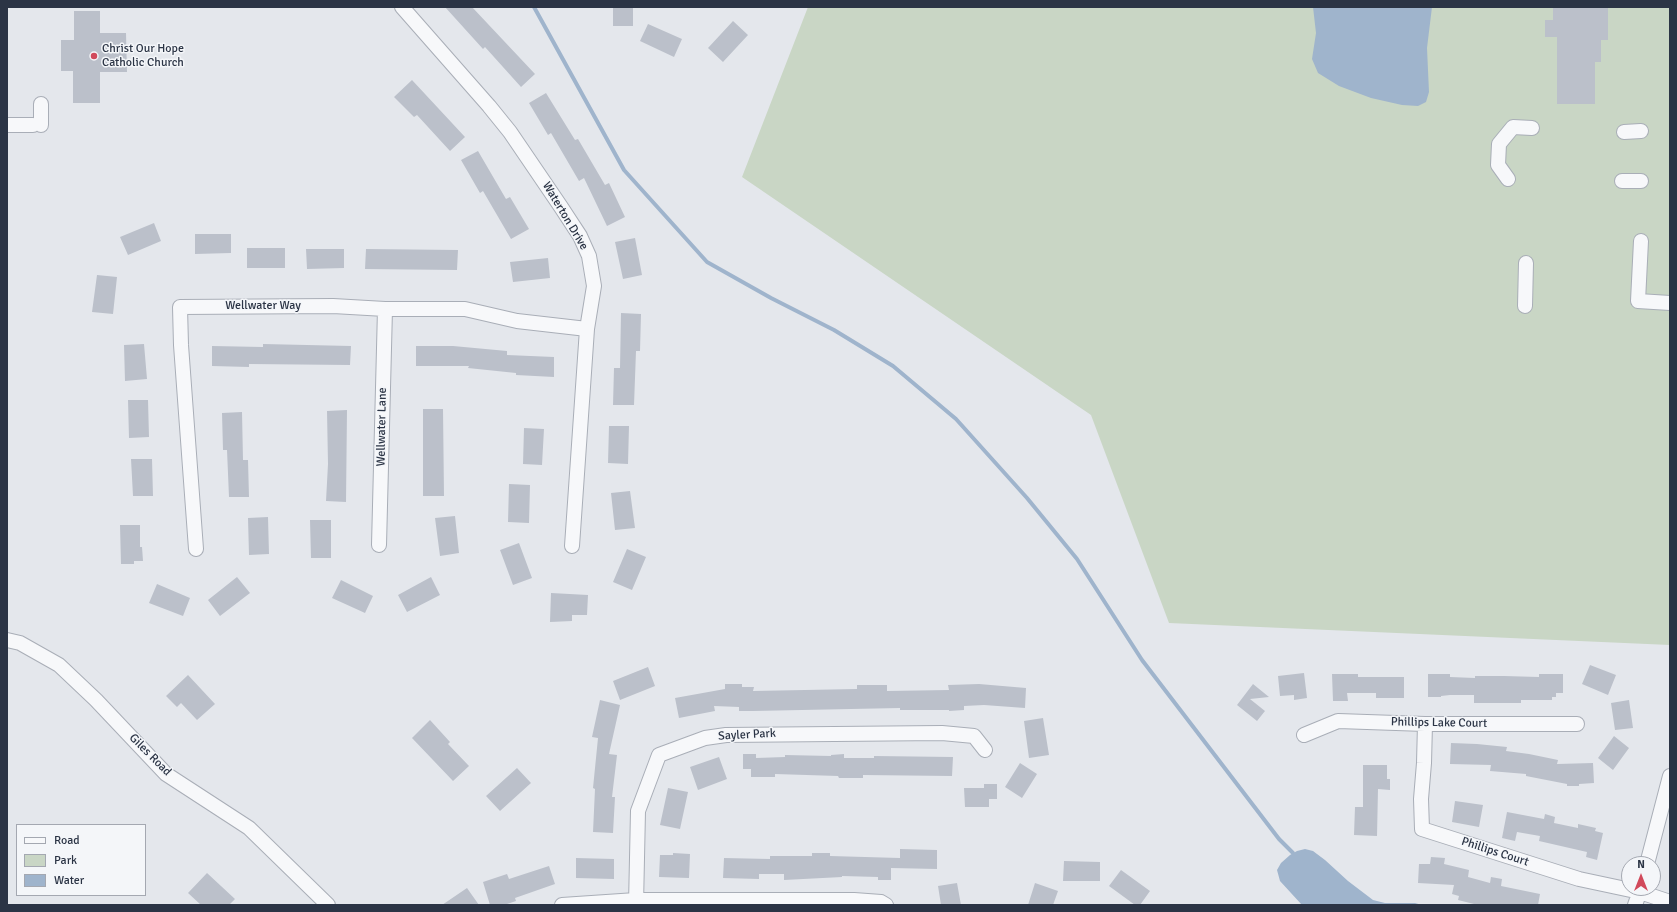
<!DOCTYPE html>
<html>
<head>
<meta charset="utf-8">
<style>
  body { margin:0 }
  #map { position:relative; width:1677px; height:912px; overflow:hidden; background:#e4e7ec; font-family:Signika,sans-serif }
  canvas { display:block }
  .frame { position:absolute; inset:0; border:8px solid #2b3445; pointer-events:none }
  .legend { position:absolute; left:16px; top:824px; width:130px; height:72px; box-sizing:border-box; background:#f4f6f9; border:1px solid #a4a8b1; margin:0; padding:5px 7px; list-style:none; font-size:12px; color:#2b3445 }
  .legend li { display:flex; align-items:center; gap:8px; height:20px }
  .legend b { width:20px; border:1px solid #a4a8b1 }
  .north { position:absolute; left:1621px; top:856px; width:40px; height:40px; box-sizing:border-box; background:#f4f6f9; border:1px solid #a4a8b1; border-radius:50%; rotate:0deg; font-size:11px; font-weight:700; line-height:16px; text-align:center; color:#2b3445 }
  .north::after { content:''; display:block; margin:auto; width:14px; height:18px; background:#d1495b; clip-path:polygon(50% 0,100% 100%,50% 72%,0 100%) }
</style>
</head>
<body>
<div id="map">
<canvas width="1677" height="912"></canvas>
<div class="frame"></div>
<ul class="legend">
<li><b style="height:5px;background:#f7f8fa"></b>Road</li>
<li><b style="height:11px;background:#c9d6c5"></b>Park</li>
<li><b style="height:11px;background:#9fb4cc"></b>Water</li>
</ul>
<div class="north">N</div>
</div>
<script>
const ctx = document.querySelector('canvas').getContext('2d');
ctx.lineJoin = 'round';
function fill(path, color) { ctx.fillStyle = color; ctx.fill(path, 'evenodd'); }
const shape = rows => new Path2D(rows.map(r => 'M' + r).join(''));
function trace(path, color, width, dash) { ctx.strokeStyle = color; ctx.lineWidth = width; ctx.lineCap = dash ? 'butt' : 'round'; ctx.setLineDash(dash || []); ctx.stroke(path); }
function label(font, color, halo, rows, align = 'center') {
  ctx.font = font + ' Signika,sans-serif'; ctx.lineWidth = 3; ctx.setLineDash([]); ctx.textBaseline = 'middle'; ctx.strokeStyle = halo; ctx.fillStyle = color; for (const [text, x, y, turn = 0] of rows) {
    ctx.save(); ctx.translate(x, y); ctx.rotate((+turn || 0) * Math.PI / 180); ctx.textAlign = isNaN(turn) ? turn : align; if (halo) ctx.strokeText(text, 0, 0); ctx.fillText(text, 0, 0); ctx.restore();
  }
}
const green = shape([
  [808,7,1670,7,1670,645,1169,623,1091,415,742,177]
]);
const water = shape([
  [1313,7,1432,7,1427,48,1429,92,1426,102,1418,106,1402,105,1371,98,1339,86,1318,73,1312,59,1316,33],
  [1305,849,1313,851,1325,860,1348,881,1373,900,1385,903,1415,903,1422,905,1302,905,1280,881,1277,870,1281,863,1290,855,1297,851]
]);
const stream = shape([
  [534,7,624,170,707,262,771,298,834,330,893,366,956,419,1027,498,1077,559,1142,660,1279,839,1293,853]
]);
const building = shape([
  [445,7,472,7,535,74,521,87,485,47,483,49],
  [613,7,633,7,633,26,613,26],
  [1553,7,1608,7,1608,40,1601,40,1601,62,1595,62,1595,104,1557,104,1557,37,1545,37,1545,20,1553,20],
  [74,11,100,11,100,33,126,33,127,72,100,72,100,103,73,103,73,71,61,71,61,40,74,40],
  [733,21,748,35,723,62,708,48],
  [648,24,682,39,674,57,640,41],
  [412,80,465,137,450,151,417,115,414,117,394,97],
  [546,93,575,140,578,139,605,185,609,183,625,217,607,226,584,178,579,181,551,133,548,135,529,103],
  [478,151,506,199,510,197,529,229,511,239,483,191,480,193,461,160],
  [154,223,161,241,128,255,120,237],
  [195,234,231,234,231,253,195,254],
  [635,238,642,275,623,279,615,242],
  [247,248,285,248,285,268,247,268],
  [306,249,344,249,344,268,307,269],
  [366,249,458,250,457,270,365,269],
  [548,258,550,278,513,282,510,262],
  [97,275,117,277,113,314,92,312],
  [621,313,641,314,640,351,636,351,634,405,613,405,614,368,620,368],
  [144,344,147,379,125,381,124,345],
  [263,344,351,346,350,365,249,364,249,367,212,366,212,346,263,347],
  [416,346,453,346,507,351,507,355,554,357,554,377,516,375,516,373,468,368,469,366,416,366],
  [128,400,148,400,149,437,129,438],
  [423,409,443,409,444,496,423,496],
  [347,410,346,502,326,501,328,464,327,411],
  [242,412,243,460,248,460,249,497,229,497,227,450,223,450,222,413],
  [609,426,629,426,628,464,608,463],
  [524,428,544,429,542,465,523,464],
  [131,459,152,459,153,496,133,496],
  [509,484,530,485,529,523,508,522],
  [630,491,635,528,615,530,611,493],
  [455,516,459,553,440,556,435,518],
  [268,517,269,554,249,555,248,518],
  [310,520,331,520,331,558,311,558],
  [120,525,140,525,140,547,142,547,143,561,134,561,134,564,121,564],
  [519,543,532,578,513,585,500,550],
  [627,549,646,557,632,590,613,582],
  [237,577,250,593,220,616,208,600],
  [431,577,440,595,407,612,398,595],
  [341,580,373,596,365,613,332,598],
  [157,584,190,598,183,616,149,603],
  [551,593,588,595,587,615,572,615,572,621,550,622],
  [1590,665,1616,675,1608,695,1582,684],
  [648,667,655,686,620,700,613,681],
  [1304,673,1307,698,1294,700,1294,695,1280,696,1278,676],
  [1332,674,1358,674,1358,677,1404,677,1404,698,1376,698,1376,693,1347,693,1348,701,1333,701],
  [1428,674,1450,674,1450,677,1475,678,1475,676,1504,676,1539,677,1539,674,1563,674,1563,693,1556,693,1556,697,1552,697,1552,700,1521,700,1521,703,1474,703,1474,695,1450,695,1441,696,1441,697,1428,697],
  [188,675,215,704,197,720,181,703,177,707,166,696],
  [725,684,742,684,742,687,754,687,753,691,857,689,857,685,887,685,887,691,949,690,948,685,979,684,1026,688,1025,708,984,705,964,706,964,710,949,711,949,710,900,710,900,708,753,711,739,711,739,707,714,706,715,711,679,718,675,698,725,689],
  [1253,684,1269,697,1250,699,1265,711,1257,721,1237,705],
  [600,700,620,705,609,754,617,755,612,797,615,797,613,833,593,832,595,789,593,788,598,738,592,737],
  [1629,700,1633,728,1615,730,1611,703],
  [1043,718,1049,755,1029,758,1024,721],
  [430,720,450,742,448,744,469,766,453,781,412,738],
  [1614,736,1629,748,1613,770,1598,758],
  [1451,743,1477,744,1507,747,1506,751,1529,754,1558,760,1557,764,1593,763,1594,783,1579,784,1579,786,1567,786,1567,784,1526,776,1526,774,1490,771,1491,765,1450,764],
  [743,754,756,754,756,758,785,757,785,755,831,756,831,755,844,754,844,758,874,758,874,756,953,757,952,776,863,775,863,778,839,778,838,776,775,774,775,777,751,777,751,769,743,769],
  [719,757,727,779,698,790,690,767],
  [1020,763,1037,774,1022,798,1005,787],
  [1363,765,1387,765,1387,779,1390,779,1390,790,1378,789,1377,836,1354,835,1355,807,1363,807],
  [517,768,531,783,500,811,486,796],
  [984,784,997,784,997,799,989,799,989,807,965,807,964,788,984,788],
  [668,788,688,792,680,829,660,825],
  [1455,801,1483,805,1479,827,1452,822],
  [1507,812,1544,819,1545,814,1555,817,1554,823,1578,828,1578,824,1596,828,1595,831,1603,833,1597,860,1586,857,1587,852,1539,841,1540,836,1517,832,1515,841,1502,838],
  [900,849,937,850,937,869,891,868,891,880,878,880,878,877,842,876,842,877,784,880,784,874,759,874,759,879,723,878,724,858,770,859,770,856,812,856,812,853,830,853,830,856,900,858],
  [673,853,690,854,689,878,659,877,660,855,673,855],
  [1431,857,1445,858,1444,864,1469,870,1468,877,1490,883,1491,877,1502,879,1501,886,1540,894,1538,905,1478,905,1458,900,1459,896,1452,894,1454,885,1418,883,1419,864,1430,864],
  [576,858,614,859,614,879,576,878],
  [1064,861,1100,862,1100,881,1063,881],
  [549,866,555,884,515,898,516,901,504,905,490,905,483,882,507,874,509,879],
  [1121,870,1150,891,1140,905,1135,905,1109,886],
  [207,873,235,899,229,905,201,905,188,893],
  [957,883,961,905,941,905,938,886],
  [1035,883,1058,891,1053,905,1028,905],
  [467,888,479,905,442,905]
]);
const minor = shape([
  [402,7,489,106,510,132,561,207,580,236,589,256,594,286,587,329,572,546],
  [41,104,41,125],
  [7,125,33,125],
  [1624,132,1641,131],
  [1508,179,1498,165,1499,144,1513,127,1532,128],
  [1622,181,1641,181],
  [1641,241,1638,301,1670,303],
  [1525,306,1526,263],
  [379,545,385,309],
  [196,549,181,345,180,307,333,306,385,309,465,309,517,321,587,329],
  [7,640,20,643,59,665,96,700,166,774,249,828,328,905],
  [1425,724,1424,763,1421,799,1422,829,1579,879,1640,892,1670,902],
  [1304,735,1338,721,1425,724,1577,724],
  [1647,864,1670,776],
  [562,905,636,900,854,900,881,902,886,905],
  [636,905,638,811,659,755,705,738,726,735,942,733,974,736,985,750],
  [1635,905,1641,888]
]);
const markers = [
  [94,56,4,"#d1495b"]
];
const poiNames = [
  ["Christ Our Hope",102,49],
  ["Catholic Church",102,63]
];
const streetNames = [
  ["Waterton Drive",565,216,59],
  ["Wellwater Way",263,306],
  ["Wellwater Lane",382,427,-89],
  ["Phillips Lake Court",1439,723,1],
  ["Sayler Park",747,735,-3],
  ["Giles Road",150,755,45],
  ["Phillips Court",1495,852,18]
];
fill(green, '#c9d6c5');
fill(water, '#9fb4cc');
trace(stream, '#9fb4cc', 4);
fill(building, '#bbc0ca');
trace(minor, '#a9aeb7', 16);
trace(minor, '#f7f8fa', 14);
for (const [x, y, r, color] of markers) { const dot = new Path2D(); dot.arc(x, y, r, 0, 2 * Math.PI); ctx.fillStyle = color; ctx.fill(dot); trace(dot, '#f4f6f9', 1.5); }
label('12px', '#2b3445', '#f4f6f9', poiNames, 'left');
label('12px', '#2b3445', '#f4f6f9', streetNames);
</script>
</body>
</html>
